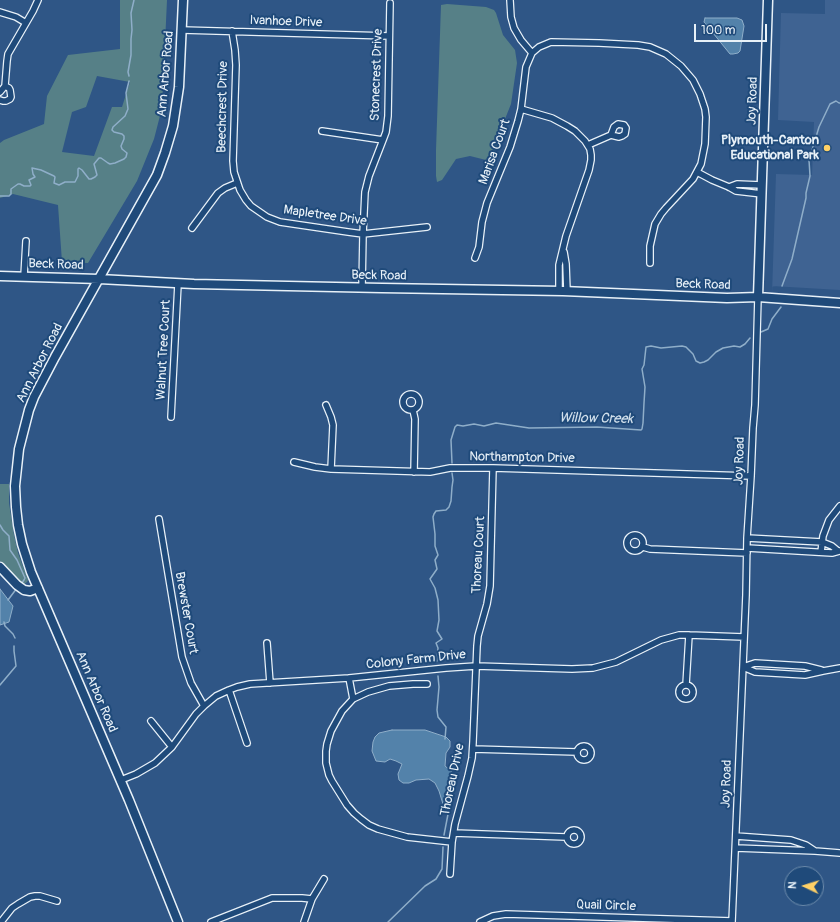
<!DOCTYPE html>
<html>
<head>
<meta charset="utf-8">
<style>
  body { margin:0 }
  #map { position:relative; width:840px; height:922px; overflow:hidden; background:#2f5686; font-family:Pangolin,sans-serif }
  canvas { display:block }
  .north { position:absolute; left:784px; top:866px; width:40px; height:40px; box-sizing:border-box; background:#1f4a7a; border:1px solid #6f8dac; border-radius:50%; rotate:274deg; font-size:11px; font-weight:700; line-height:16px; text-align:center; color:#e8f1f8 }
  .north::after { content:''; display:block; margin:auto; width:14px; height:18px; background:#ffd166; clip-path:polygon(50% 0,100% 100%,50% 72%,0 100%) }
  .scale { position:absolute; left:694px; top:24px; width:73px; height:18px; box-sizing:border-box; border:2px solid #e8f1f8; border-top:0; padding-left:5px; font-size:12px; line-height:14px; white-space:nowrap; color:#e8f1f8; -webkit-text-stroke:3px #1f4a7a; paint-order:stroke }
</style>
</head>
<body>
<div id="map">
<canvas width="840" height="922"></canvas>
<div class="north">N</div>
<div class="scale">100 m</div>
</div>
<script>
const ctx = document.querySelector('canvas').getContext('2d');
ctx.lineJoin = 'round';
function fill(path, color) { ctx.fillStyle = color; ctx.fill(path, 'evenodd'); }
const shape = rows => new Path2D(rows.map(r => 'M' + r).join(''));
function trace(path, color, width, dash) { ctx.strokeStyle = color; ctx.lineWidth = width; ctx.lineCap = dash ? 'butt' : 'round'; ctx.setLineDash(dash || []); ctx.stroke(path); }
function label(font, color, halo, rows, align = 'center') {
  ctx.font = font + ' Pangolin,sans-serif'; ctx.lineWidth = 4; ctx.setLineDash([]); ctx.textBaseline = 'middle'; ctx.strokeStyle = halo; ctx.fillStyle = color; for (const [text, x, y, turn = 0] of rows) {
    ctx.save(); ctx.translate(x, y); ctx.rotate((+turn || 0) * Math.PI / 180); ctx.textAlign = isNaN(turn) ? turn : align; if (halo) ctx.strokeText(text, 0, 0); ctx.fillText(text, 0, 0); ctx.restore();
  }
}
const built = shape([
  [825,0,840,0,840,290,772,286,772,294,776,174,812,175,814,122,778,120,781,13,825,14]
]);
const green = shape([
  [120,0,167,0,162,108,154,139,137,181,88,263,62,262,58,205,13,194,0,198,0,143,4,140,44,124,47,96,68,55,120,49],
  [97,76,130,82,122,107,112,107,94,156,62,152,72,112,86,107],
  [447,4,486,7,494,10,496,13,503,35,515,50,517,63,511,104,501,129,495,152,490,161,470,156,456,159,442,180,437,182,436,176,436,150,441,5],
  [0,484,9,484,9,503,14,535,18,553,28,580,27,582,23,585,22,584,0,561]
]);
const water = shape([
  [705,18,737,18,742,20,744,26,740,51,738,53,733,54,730,54,704,22,705,18],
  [0,589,13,606,9,622,0,625,0,589],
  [392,730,425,730,446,737,450,741,450,747,446,753,445,766,451,771,453,778,452,796,449,811,443,804,439,791,435,783,429,779,416,780,409,783,403,783,399,780,398,774,402,764,396,761,390,759,385,762,376,761,372,751,373,742,375,737,379,733,392,730]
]);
const stream = shape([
  [129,76,128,72,131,55,131,39,132,30,131,13,134,0],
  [0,196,9,196,11,194,11,189,18,184,20,184,24,186,30,186,31,185,29,180,35,177,33,174,32,168,41,170,54,176,55,177,54,183,59,185,65,182,75,182,78,176,78,169,79,168,82,170,89,179,91,179,95,177,97,175,94,164,99,158,101,158,108,163,110,164,115,163,124,159,126,157,127,153,122,149,121,146,124,139,124,136,122,134,114,132,112,130,113,127,125,116,128,109,126,93,129,81],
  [782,286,792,259,806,198,806,193,810,176,809,160,819,127,830,104,836,101,839,103,840,103],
  [761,332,768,329,772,319,781,307],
  [452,463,451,440,455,427,457,425,463,426,474,424,484,426,496,423,529,428,597,427,641,430,642,429,643,423,644,403,645,387,642,369,644,365,646,347,651,346,661,348,682,346,686,347,693,354,696,361,700,363,704,362,708,360,716,352,723,348,734,346,740,347,745,344,750,338],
  [0,525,3,530,9,536,10,550,17,560,25,578,24,580,21,584],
  [8,600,17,588],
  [4,622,5,626,13,634,15,638],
  [437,661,438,648,436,643,442,639,437,631,439,620,438,600,435,588,430,579,437,569,435,560,438,555,435,546,435,534,433,517,434,514,436,511,446,510,449,507,451,501,452,487,453,480,452,473],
  [438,676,439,687,437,710,438,717,446,727,445,739],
  [0,685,16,666,14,651,14,646],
  [444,835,449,809],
  [388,922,425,886,436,879,442,869,443,847]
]);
const street = shape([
  [510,0,511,17,514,28,521,40,532,53],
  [0,12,16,17,26,23],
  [182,30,389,36],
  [232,31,235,50,236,65,233,161,234,172,240,190,246,200,251,206,267,217,280,222,348,232,363,234,427,227],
  [0,92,5,86,7,61,8,54,33,11,38,0],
  [0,100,3,101,6,101,10,99,11,97,10,90,9,88,5,86],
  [521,109,552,118,567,126,575,131,585,141,590,149,591,155,591,160,589,170,566,236,559,265,559,291],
  [322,131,383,140],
  [588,145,611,135,614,127,618,124,624,125,626,128,625,134,622,136,619,137,611,135],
  [697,172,712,180,729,187,736,191,762,194],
  [729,187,737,184,762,185],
  [192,228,218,193,225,188,237,183],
  [564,252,566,264,567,291],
  [475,258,479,247,482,222,487,203,510,147,518,121,521,109,526,67,532,53,539,47,551,42,599,43,638,45,650,47,666,54,681,66,693,80,700,94,705,109,706,117,705,144,701,164,693,179,666,208,661,214,655,224,650,246,650,263],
  [24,276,26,241],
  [362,288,363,234,365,192,369,176,383,140,386,132,388,116,390,3],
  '403 402a8 8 0 1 1 16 0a8 8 0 1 1-16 0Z',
  [326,405,331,417,333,425,331,469],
  [413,410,415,419,414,472],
  [171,417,178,284],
  [294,462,315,467,331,469,430,472,450,468,493,468,751,476],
  [159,519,182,657,191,683,204,706],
  '627 543a8 8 0 1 1 16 0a8 8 0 1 1-16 0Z',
  [747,538,822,542,832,546,838,551],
  [643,547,650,549,747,553],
  [747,548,832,553,840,551],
  [821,552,823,536,829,520,840,506],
  [267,643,270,683],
  [743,667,755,672,805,675,823,671,840,668],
  [743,667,755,663,805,666,821,670],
  [349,678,353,699],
  [427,684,413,684,389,686,368,692,353,699,342,711,331,731,327,744,326,751,326,763,329,775,332,781,347,805,354,813,361,819,369,825,378,829,407,837,452,842],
  '679 692a7 7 0 1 1 14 0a7 7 0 1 1-14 0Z',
  [686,685,689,635],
  [229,690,247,743],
  [151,721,172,747],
  '577 753a7 7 0 1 1 14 0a7 7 0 1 1-14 0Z',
  [473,749,577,752],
  [121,780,136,774,155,763,172,747,196,714,204,706,216,696,229,690,237,687,250,684,349,678,446,668,476,666,572,669,593,668,616,662,661,640,679,635,689,635,744,637],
  '567 837a7 7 0 1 1 14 0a7 7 0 1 1-14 0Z',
  [454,833,566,837],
  [736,848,815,851,806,845,791,840,736,836],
  [815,851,840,853],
  [450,874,452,842,455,824,468,776,472,758,473,742,477,646,478,636,487,604,490,586,493,468],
  [1,922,12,908,18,904,30,897,35,896,40,896,57,901],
  [211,922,272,898,302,898,312,899],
  [304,922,312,899,324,879],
  [480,922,493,916,506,914,732,921],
  [732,922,746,595,747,538,751,476,753,428,755,405,758,297]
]);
const secondary = shape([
  [0,276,99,279,194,284,382,288,563,291,727,298,758,297,840,303],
  [758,297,768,0],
  [0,567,17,585,24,590,30,591,38,588],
  [178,922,129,800,31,572,22,544,18,525,16,507,15,486,19,449,29,410,34,397,55,357,157,175,165,153,173,126,179,87,183,0]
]);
const markers = [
  [827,148,4,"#ffd166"]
];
const streetNames = [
  ["Ivanhoe Drive",286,22,2],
  ["Ann Arbor Road",166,74,-85],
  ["Stonecrest Drive",377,75,-88],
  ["Joy Road",753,101,-88],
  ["Beechcrest Drive",223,107,-89],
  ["Marisa Court",495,152,-70],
  ["Mapletree Drive",325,216,8],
  ["Beck Road",56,265,2],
  ["Beck Road",379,276,1],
  ["Beck Road",703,285,2],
  ["Walnut Tree Court",164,350,-87],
  ["Ann Arbor Road",40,363,-63],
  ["Northampton Drive",522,458,1],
  ["Joy Road",740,461,-88],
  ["Thoreau Court",479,555,-87],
  ["Brewster Court",186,613,80],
  ["Colony Farm Drive",416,660,-6],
  ["Ann Arbor Road",96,692,67],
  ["Thoreau Drive",453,780,-78],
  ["Joy Road",727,784,-88],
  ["Quail Circle",606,906,2]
];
const poiNames = [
  ["Plymouth-Canton",819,141],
  ["Educational Park",819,156]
];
const waterNames = [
  ["Willow Creek",596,419,1]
];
fill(built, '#3f6392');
fill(green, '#568087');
fill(water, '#5382aa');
trace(water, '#8faec9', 1);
trace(stream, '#8faec9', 1.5);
trace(street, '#e8f1f8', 8);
trace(secondary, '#e8f1f8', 11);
trace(street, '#1f4a7a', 5.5);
trace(secondary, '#1f4a7a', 8);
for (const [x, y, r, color] of markers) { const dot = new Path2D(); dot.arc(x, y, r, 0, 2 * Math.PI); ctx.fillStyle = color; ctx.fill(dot); trace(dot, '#1f4a7a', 1.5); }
label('13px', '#e8f1f8', '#1f4a7a', streetNames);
label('bold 13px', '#e8f1f8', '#1f4a7a', poiNames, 'right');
label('italic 14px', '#d2e0ec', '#1f4a7a', waterNames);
</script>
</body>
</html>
